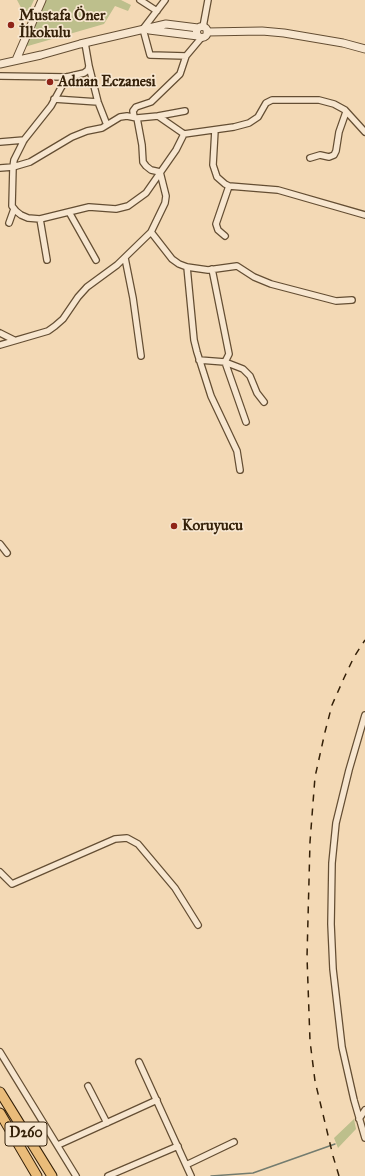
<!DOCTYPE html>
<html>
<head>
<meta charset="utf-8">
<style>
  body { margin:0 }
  canvas { display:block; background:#f3d9b5 }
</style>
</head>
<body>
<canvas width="365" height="1176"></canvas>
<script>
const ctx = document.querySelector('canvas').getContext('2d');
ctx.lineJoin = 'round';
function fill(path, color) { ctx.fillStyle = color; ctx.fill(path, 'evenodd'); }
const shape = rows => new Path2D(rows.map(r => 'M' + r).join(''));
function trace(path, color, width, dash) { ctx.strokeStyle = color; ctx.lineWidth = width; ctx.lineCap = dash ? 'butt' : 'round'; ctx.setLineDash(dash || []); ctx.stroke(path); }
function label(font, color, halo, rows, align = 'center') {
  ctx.font = font + ' "IM FELL Great Primer",serif'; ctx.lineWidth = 3.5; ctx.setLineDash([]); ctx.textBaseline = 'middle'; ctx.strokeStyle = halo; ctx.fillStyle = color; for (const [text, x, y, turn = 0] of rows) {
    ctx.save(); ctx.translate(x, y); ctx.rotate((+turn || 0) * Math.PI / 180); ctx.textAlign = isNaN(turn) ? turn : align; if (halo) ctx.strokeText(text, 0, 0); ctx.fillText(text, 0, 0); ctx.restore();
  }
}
const green = shape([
  [17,0,34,0,26,17],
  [42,0,121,0,131,5,128,11,115,6,104,24,21,48],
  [354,1119,356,1129,338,1148,334,1138]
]);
const stream = shape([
  [211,1176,253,1173,335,1144]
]);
const minor = shape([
  [140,0,157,11],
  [165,0,143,29,150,55,186,56,202,37],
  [203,27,208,0],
  [89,66,98,102,107,125],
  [0,76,67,77,84,73,88,70,89,66,85,43],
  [67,77,51,106,24,140,14,160,13,167,12,206,16,211,21,215,28,218,40,219,89,207,116,209,128,206,146,193,176,150,184,134],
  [54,99,98,102],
  [158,116,185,111],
  [134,117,133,111,136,107,151,102,180,74,186,56],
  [215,130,213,165,217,177,225,184,229,186,278,190,365,215],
  [0,142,24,140],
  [310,158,320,155,329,157,334,155,336,151,339,132,346,112],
  [0,168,13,167,30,162,72,137,87,131,102,128,120,117,127,116,137,118,158,116,184,134,234,127,249,123,258,117,266,103,272,100,319,100,334,104,345,110,365,132],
  [69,212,96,260],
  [40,219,47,260],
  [9,223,14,209],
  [151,232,172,259,179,264,187,267,208,270,237,266,254,277,271,284,336,301,352,300],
  [225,236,218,230,216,224,229,186],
  [125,258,133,298,141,356],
  [187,267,194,340,197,352,211,396,237,451,240,470],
  [212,269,229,354,225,362,246,422],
  [0,333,14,340],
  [0,345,48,331,55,326,63,319,78,297,87,287,117,265,151,232,165,203,166,196,160,172,151,170,146,166,143,162,142,145,137,118],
  [199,360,225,362,243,369,250,376,257,393,264,402],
  [0,544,7,553],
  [365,715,349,770,336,823,332,863,331,924,333,969,342,1047,354,1100,365,1138],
  [0,872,12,884,115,839,127,838,138,844,175,888,198,925],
  [0,1052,76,1176],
  [139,1062,191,1176],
  [88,1086,107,1123],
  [359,1119,365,1110],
  [58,1145,157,1100],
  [186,1165,234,1142],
  [108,1176,178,1146]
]);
const tertiary = shape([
  '196.5 32a5.5 5.5 0 1 1 11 0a5.5 5.5 0 1 1-11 0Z',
  [149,30,198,36],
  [207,32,262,31,284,33,343,43,365,49],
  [16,60,42,0],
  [0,64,41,55,80,44,166,24,198,28]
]);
const trunk = shape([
  [0,1092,52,1176],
  [0,1113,37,1176]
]);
const rail = shape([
  [339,1176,333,1156,315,1081,310,1041,307,957,310,842,315,777,325,732,332,705,344,678,354,657,365,640]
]);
const markers = [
  [11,25,4,"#8f2418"],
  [50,82,4,"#8f2418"],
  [174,526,4,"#8f2418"]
];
const shields = [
  [26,1134,42]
];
const shieldNames = [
  ["D260",26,1134]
];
const poiNames = [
  ["Mustafa Öner",19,16],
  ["İlkokulu",19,33],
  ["Adnan Eczanesi",58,82],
  ["Koruyucu",182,526]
];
fill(green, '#bdbf8c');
trace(stream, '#737c6f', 1.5);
trace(minor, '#644e33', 8);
trace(tertiary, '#644e33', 9);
trace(trunk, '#342008', 11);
trace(minor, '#f7e6cf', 5.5);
trace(tertiary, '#f7e6cf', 7);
trace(trunk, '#eabc7a', 9);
trace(rail, '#342008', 1.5, [7, 7]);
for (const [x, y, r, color] of markers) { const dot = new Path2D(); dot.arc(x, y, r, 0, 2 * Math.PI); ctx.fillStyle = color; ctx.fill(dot); trace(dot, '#f7e6cf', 1.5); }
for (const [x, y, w] of shields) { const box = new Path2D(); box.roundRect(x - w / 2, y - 12, w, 24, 3); ctx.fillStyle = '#f7e6cf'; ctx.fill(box); trace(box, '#342008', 1); }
label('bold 14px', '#342008', null, shieldNames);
label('bold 15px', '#342008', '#f7e6cf', poiNames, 'left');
</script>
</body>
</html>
